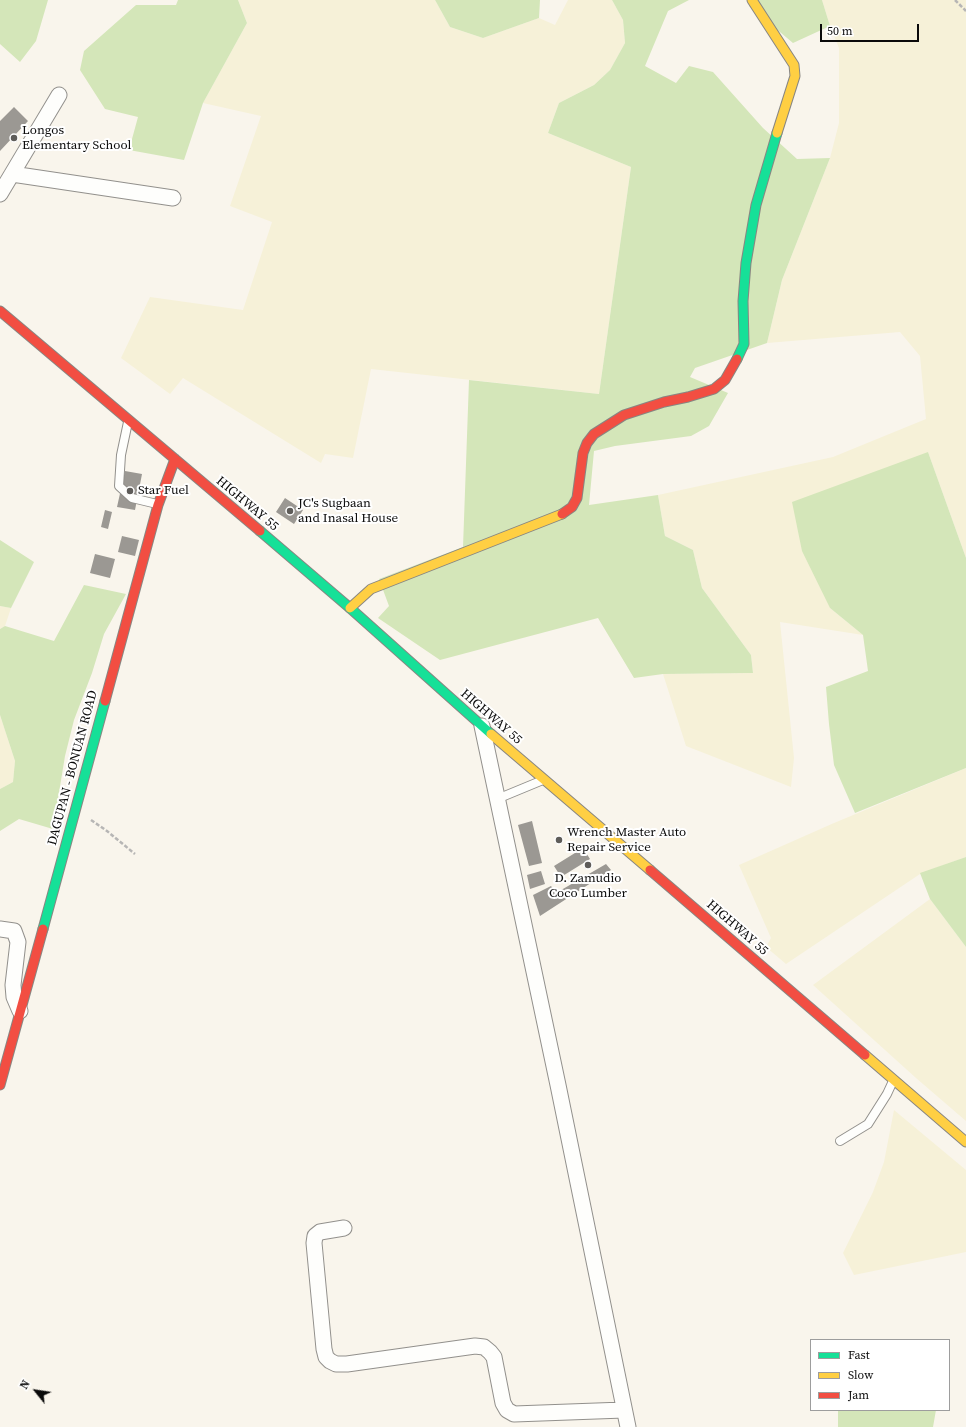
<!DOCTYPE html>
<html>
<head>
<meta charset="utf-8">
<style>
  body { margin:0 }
  #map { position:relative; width:966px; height:1427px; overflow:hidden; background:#f9f5ec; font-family:"Source Serif 4",serif }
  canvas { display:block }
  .legend { position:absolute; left:810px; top:1339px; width:140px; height:72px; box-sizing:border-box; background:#fff; border:1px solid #9d9d9d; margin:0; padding:5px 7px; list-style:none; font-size:12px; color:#0a0a0a }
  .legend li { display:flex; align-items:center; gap:8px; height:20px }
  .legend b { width:20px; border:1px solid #9d9d9d }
  .north { position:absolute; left:16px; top:1371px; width:40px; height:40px; -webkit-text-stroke:3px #fff; paint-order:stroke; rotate:300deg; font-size:11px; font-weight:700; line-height:16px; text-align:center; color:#0a0a0a }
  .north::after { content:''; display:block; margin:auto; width:14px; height:18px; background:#0a0a0a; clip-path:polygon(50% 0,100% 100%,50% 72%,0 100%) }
  .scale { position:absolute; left:820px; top:24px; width:99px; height:18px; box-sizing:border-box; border:2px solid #0a0a0a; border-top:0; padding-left:5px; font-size:12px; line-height:14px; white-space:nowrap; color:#0a0a0a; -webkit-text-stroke:3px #fff; paint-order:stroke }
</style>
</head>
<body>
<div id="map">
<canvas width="966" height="1427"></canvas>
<ul class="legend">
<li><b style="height:5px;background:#16e098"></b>Fast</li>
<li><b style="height:5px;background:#ffcf43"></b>Slow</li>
<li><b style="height:5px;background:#f24e42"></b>Jam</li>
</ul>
<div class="north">N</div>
<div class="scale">50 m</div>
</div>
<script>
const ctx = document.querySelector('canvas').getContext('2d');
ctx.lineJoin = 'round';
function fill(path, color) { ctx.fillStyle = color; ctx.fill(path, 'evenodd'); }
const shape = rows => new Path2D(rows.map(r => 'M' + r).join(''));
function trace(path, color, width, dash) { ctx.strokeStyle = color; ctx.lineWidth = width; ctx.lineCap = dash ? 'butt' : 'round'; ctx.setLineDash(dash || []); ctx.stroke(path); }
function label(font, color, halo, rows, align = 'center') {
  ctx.font = font + ' "Source Serif 4",serif'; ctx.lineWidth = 4; ctx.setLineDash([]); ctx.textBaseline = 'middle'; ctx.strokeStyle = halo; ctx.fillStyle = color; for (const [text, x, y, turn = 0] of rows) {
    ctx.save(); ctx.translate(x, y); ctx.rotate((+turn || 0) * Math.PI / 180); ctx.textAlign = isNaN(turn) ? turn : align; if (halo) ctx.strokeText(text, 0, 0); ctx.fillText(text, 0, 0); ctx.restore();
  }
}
const farmland = shape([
  [238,0,435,0,450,27,483,38,539,18,555,25,568,0,612,0,623,20,625,43,610,70,594,85,559,103,548,133,631,167,599,394,371,369,353,458,325,454,321,463,183,378,170,394,121,358,150,297,243,310,272,222,230,206,261,116,203,103,247,23],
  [822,0,966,0,966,558,928,452,830,608,863,635,780,622,794,758,791,787,686,746,663,674,753,673,751,655,702,588,693,550,665,536,658,495,833,457,926,419,920,356,900,332,767,343,782,280,830,158,839,123,839,48,830,26],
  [0,606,11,608,5,626,0,629],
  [0,715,15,761,13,782,0,789],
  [966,768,966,857,920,874,786,964,766,947,771,938,739,865,834,823],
  [930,899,966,947,966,1121,916,1078,813,985],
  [894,1110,966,1170,966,1252,854,1275,843,1253,873,1192,884,1162]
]);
const forest = shape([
  [0,0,48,0,36,41,20,62,0,44],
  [178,0,238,0,247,23,203,103,184,160,129,150,138,117,105,109,80,70,84,51,136,5,176,5],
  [435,0,540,0,539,18,483,38,450,27],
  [612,0,689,0,668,11,645,66,676,83,689,66,713,72,763,128,797,159,830,158,782,280,767,343,695,368,690,377,728,393,709,426,691,436,615,446,594,451,589,505,658,495,665,536,693,550,702,588,751,655,753,673,663,674,634,678,598,618,440,660,378,618,389,606,379,579,463,547,469,380,599,394,631,167,548,133,559,103,594,85,610,70,625,43,623,20],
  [758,0,822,0,830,26,793,43,749,6],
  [928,452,966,558,966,768,855,813,834,765,829,724,826,687,868,671,863,635,830,608,802,551,792,502],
  [0,540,34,562,11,608,0,606],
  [84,585,126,594,104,634,92,673,74,720,65,756,53,829,19,819,0,831,0,789,13,782,15,761,0,715,0,629,5,626,54,641],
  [966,857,966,947,930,899,920,873],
  [838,1410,936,1410,933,1427,838,1427]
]);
const building = shape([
  [14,107,28,121,0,151,0,121],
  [125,471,142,474,135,510,117,507],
  [285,498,303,510,294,524,276,512],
  [105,510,112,512,108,529,101,527],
  [122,536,139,540,135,556,118,552],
  [95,554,115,559,110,578,90,573],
  [532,821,542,863,529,866,518,825],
  [583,848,590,859,561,877,554,866],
  [606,864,611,870,540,916,533,895,551,886,556,893],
  [541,871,545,884,530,889,527,875]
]);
const path = shape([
  [955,0,966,11],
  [91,820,107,831,135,854]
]);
const lane = shape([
  [128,422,121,455,119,486,132,498,157,504],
  [497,799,543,780],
  [840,1141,868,1124,887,1094,893,1081]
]);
const street = shape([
  [12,174,173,198],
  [0,194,59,95],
  [482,726,558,1085,628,1427],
  [0,929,14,931,18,942,13,985,14,997,20,1011],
  [344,1228,320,1232,315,1236,314,1243,324,1349,326,1357,330,1361,336,1364,347,1364,475,1346,484,1347,490,1352,494,1357,503,1403,507,1410,514,1414,624,1410]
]);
const fast = shape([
  [737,359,744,344,743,301,746,263,756,205,777,133],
  [260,531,350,608,491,734],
  [43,929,105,701]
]);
const slow = shape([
  [752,0,794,65,795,76,777,133],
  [350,608,371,589,562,514],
  [491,734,650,870],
  [865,1055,966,1142]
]);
const jam = shape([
  [0,311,260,531],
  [562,514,572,507,577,498,583,453,587,443,594,434,624,415,664,402,688,397,714,389,725,380,737,359],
  [105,701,158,505,175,459],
  [650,870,865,1055],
  [0,1085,43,929]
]);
const markers = [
  [14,138,4,"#5e5c59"],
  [130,491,4,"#5e5c59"],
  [290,511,4,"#5e5c59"],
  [559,840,4,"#5e5c59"],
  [588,865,4,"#5e5c59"]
];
const poiNames = [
  ["Longos",22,131],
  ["Elementary School",22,146],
  ["Star Fuel",138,491],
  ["JC's Sugbaan",298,504],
  ["and Inasal House",298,519],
  ["Wrench Master Auto",567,833],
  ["Repair Service",567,848],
  ["D. Zamudio",588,879,"center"],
  ["Coco Lumber",588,894,"center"]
];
const streetNames = [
  ["HIGHWAY 55",247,504,40],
  ["HIGHWAY 55",491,717,41],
  ["DAGUPAN - BONUAN ROAD",73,768,-75],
  ["HIGHWAY 55",737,928,41]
];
fill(farmland, '#f6f1d8');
fill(forest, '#d4e6b9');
fill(building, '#9b9893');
trace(lane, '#92908c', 10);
trace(street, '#92908c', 17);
trace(fast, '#888682', 11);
trace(slow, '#888682', 11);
trace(jam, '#888682', 11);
trace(path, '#b7b6b5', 2.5, [4, 2]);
trace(lane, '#fefefc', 8);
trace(street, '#fefefc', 15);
trace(fast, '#16e098', 9);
trace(slow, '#ffcf43', 9);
trace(jam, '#f24e42', 9);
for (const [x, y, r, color] of markers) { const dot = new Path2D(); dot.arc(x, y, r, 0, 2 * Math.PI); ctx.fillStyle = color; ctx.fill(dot); trace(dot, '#fff', 1.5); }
label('13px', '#0a0a0a', '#fff', poiNames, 'left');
label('13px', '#0a0a0a', '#fff', streetNames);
</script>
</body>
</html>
